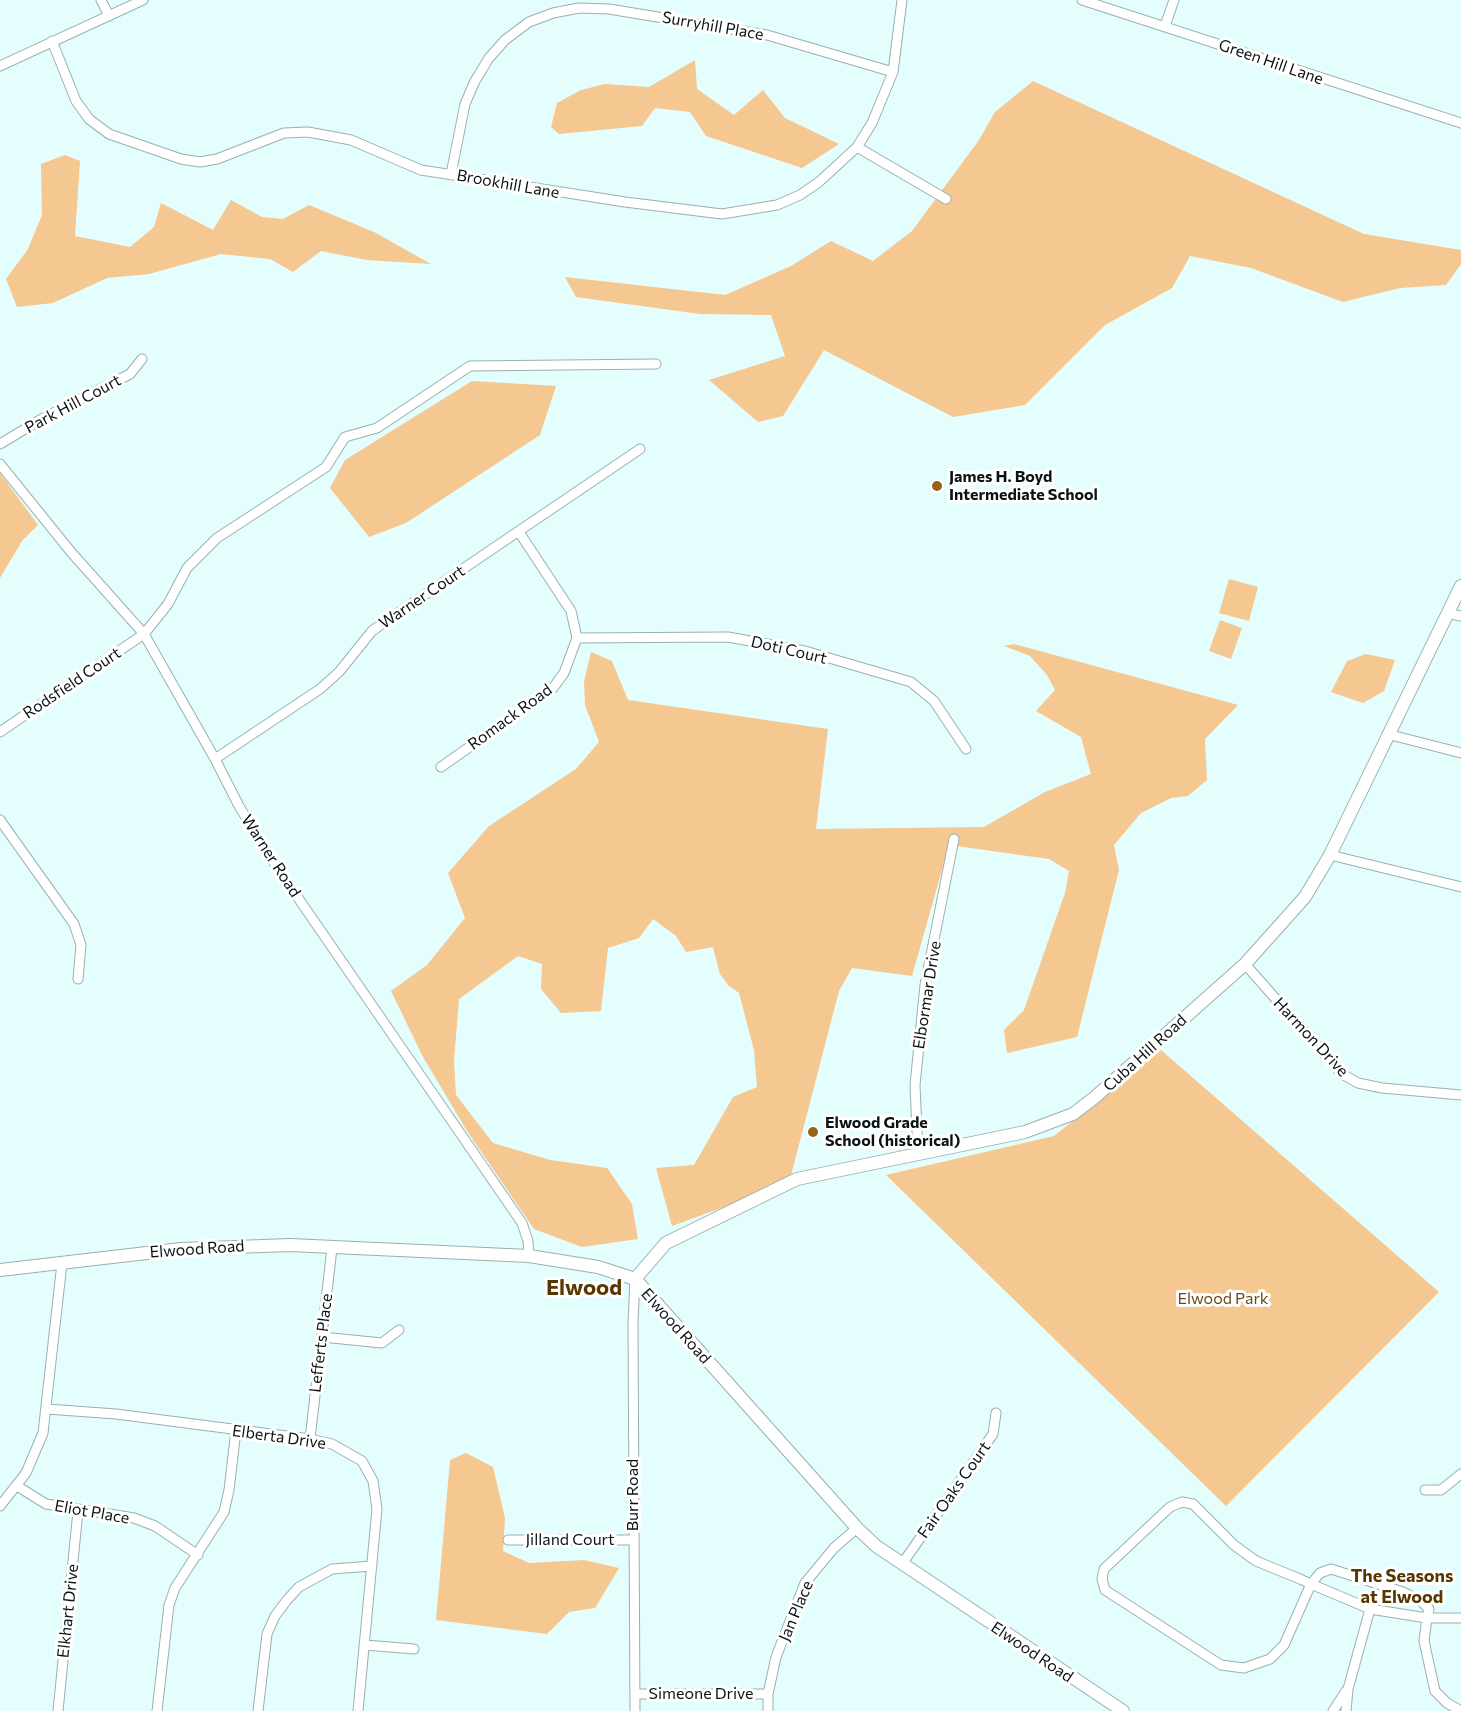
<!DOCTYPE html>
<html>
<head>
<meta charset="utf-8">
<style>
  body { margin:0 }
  canvas { display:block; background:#e4fdfd }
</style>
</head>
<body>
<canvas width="1461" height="1711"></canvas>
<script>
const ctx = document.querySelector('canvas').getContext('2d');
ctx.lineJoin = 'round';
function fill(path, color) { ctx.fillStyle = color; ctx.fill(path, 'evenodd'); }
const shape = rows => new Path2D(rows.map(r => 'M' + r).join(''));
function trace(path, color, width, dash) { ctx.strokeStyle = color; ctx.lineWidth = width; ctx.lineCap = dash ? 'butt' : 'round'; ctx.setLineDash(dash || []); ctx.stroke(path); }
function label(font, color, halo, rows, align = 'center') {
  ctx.font = font + ' Commissioner,sans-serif'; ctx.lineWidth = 6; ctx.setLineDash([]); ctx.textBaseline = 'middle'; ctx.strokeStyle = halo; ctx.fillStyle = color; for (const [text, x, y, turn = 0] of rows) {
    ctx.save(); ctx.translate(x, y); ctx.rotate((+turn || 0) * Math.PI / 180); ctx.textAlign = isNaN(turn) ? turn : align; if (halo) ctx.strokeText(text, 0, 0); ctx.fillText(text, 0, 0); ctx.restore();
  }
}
const green = shape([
  [695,60,697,89,734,115,763,90,785,118,839,144,802,168,706,136,690,112,655,108,642,126,559,134,551,127,557,103,581,90,605,84,649,87],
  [1033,81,1364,234,1461,250,1461,264,1446,285,1400,288,1343,302,1251,268,1190,256,1172,288,1105,325,1025,405,953,417,824,350,783,416,758,422,709,380,785,356,771,315,700,314,576,297,565,277,725,295,791,266,831,241,873,261,912,231,979,140,995,112],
  [65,155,80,161,75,236,130,247,154,227,161,203,213,230,231,200,262,217,283,219,309,205,374,232,431,264,367,260,321,251,293,272,270,259,221,254,149,274,107,278,53,303,17,307,6,279,28,249,42,215,41,164],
  [472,381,556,386,540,435,406,523,369,537,330,488,345,460],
  [0,473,38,525,22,541,0,578,0,597],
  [1229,579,1258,587,1249,621,1219,613],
  [1220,620,1242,628,1231,659,1209,651],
  [1014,644,1238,705,1205,739,1207,780,1188,796,1171,798,1141,813,1114,845,1119,870,1077,1037,1007,1053,1004,1030,1024,1010,1065,893,1069,871,1049,859,949,845,912,976,852,968,839,991,789,1183,672,1226,656,1168,694,1165,733,1097,757,1087,754,1050,739,993,728,985,720,974,713,947,686,952,676,936,653,919,639,938,608,948,601,1011,561,1013,541,989,542,964,518,956,459,999,454,1061,456,1095,493,1143,550,1160,607,1168,632,1204,638,1239,582,1247,534,1229,467,1131,423,1057,391,991,427,965,465,918,448,873,489,826,576,769,599,742,585,705,584,682,591,652,612,661,628,700,828,729,816,829,984,827,1045,792,1091,774,1081,737,1036,711,1055,690,1047,675,1030,656,1004,646],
  [1366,654,1395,660,1384,691,1363,703,1331,692,1347,661],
  [1161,1050,1439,1292,1226,1506,886,1175,1054,1136],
  [466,1453,493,1467,505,1518,503,1551,529,1563,584,1560,619,1568,595,1608,569,1612,547,1634,436,1620,450,1460]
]);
const minor = shape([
  [101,0,109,16],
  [1082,0,1461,123],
  [1165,26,1174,0],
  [52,41,76,101,89,119,109,134,181,159,200,162,217,159,284,133,308,132,351,140,421,170,625,202,722,214,777,205,800,195,819,182,857,147,872,123,893,72,902,0],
  [0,66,143,0],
  [857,147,946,199],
  [451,174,465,104,475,81,489,58,505,40,529,22,553,13,579,8,609,9,767,35,893,72],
  [0,444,40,420,130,374,142,359],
  [0,464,71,552,144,634,215,759,239,806,272,860,522,1223,528,1241,529,1256],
  [1447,613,1461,616],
  [577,638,728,637,805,651,911,682,934,701,966,749],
  [0,732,144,634,168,604,187,568,217,538,326,467,345,437,377,428,470,366,656,364],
  [1387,734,1461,753],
  [215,759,320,689,339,672,372,631,386,621,640,449],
  [441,767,553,688,564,673,577,638,571,611,519,532],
  [0,820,74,924,81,945,78,979],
  [1330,855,1461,887],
  [1245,964,1342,1074,1358,1083,1382,1088,1461,1095],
  [918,1153,915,1085,925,985,954,839],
  [322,1337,382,1343,399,1330],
  [47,1409,116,1414,310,1439,332,1444,362,1461,373,1481,377,1509,358,1711],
  [310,1439,332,1248],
  [17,1486,46,1504,134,1518,155,1526,198,1555],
  [1425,1490,1441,1490,1461,1474],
  [0,1506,26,1473,43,1433,62,1263],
  [508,1540,633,1540],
  [902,1564,993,1434,996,1413],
  [1461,1618,1427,1618,1429,1609,1421,1601,1403,1592,1331,1569,1320,1573,1311,1584,1284,1645,1270,1659,1244,1668,1221,1665,1105,1590,1102,1579,1104,1569,1170,1507,1182,1502,1193,1504,1234,1545,1256,1561,1300,1579,1311,1584,1370,1609,1427,1618,1424,1641,1435,1691,1447,1703,1461,1711],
  [365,1645,414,1649],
  [635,1694,768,1694],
  [58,1711,78,1511],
  [157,1711,169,1605,175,1588,224,1512,229,1490,236,1430],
  [258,1711,267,1634,275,1616,287,1600,299,1587,332,1569,372,1566],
  [635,1711,633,1322,635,1279],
  [768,1711,768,1694,776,1657,805,1583,834,1548,857,1528],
  [1333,1711,1346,1691],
  [1346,1711,1348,1689,1370,1609]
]);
const major = shape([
  [0,1270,181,1249,290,1245,529,1256,598,1267,635,1279,857,1528,876,1546,1123,1711],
  [635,1279,666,1243,797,1179,1025,1132,1073,1114,1094,1098,1245,964,1305,897,1330,855,1461,586]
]);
const markers = [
  [937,486,6,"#956415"],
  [813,1132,6,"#956415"]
];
const streetNames = [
  ["Surryhill Place",713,26,10],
  ["Green Hill Lane",1271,62,19],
  ["Brookhill Lane",508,184,10],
  ["Park Hill Court",73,404,-28],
  ["Warner Court",422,597,-34],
  ["Doti Court",789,650,13],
  ["Rodsfield Court",72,683,-34],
  ["Romack Road",510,717,-36],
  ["Warner Road",271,856,57],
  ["Elbormar Drive",927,995,-81],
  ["Harmon Drive",1311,1037,47],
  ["Cuba Hill Road",1145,1053,-42],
  ["Elwood Road",197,1249,-4],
  ["Elwood Road",676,1326,48],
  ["Lefferts Place",321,1343,-83],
  ["Elberta Drive",279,1437,8],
  ["Fair Oaks Court",954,1490,-55],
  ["Burr Road",633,1495,-90],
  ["Eliot Place",92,1512,10],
  ["Jilland Court",570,1540],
  ["Elkhart Drive",68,1611,-84],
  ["Jan Place",796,1611,-67],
  ["Elwood Road",1032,1652,34],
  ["Simeone Drive",701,1694]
];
const poiNames = [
  ["James H. Boyd",949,477],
  ["Intermediate School",949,495],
  ["Elwood Grade",825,1123],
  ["School (historical)",825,1141]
];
const parkNames = [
  ["Elwood Park",1223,1299]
];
const neighbourhoodNames = [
  ["The Seasons",1402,1576],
  ["at Elwood",1402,1597]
];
const districtNames = [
  ["Elwood",584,1288]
];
fill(green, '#f4c890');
trace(minor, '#99b0b0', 11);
trace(major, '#99b0b0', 14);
trace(minor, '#fff', 9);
trace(major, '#fff', 12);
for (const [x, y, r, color] of markers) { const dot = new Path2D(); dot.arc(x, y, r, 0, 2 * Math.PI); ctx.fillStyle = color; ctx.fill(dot); trace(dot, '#fff', 2); }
label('16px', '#0a1313', '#fff', streetNames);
label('bold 16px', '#0a1313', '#fff', poiNames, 'left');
label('16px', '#68491d', '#fff', parkNames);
label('bold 18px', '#583600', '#fff', neighbourhoodNames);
label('bold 22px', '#583600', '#fff', districtNames);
</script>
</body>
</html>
